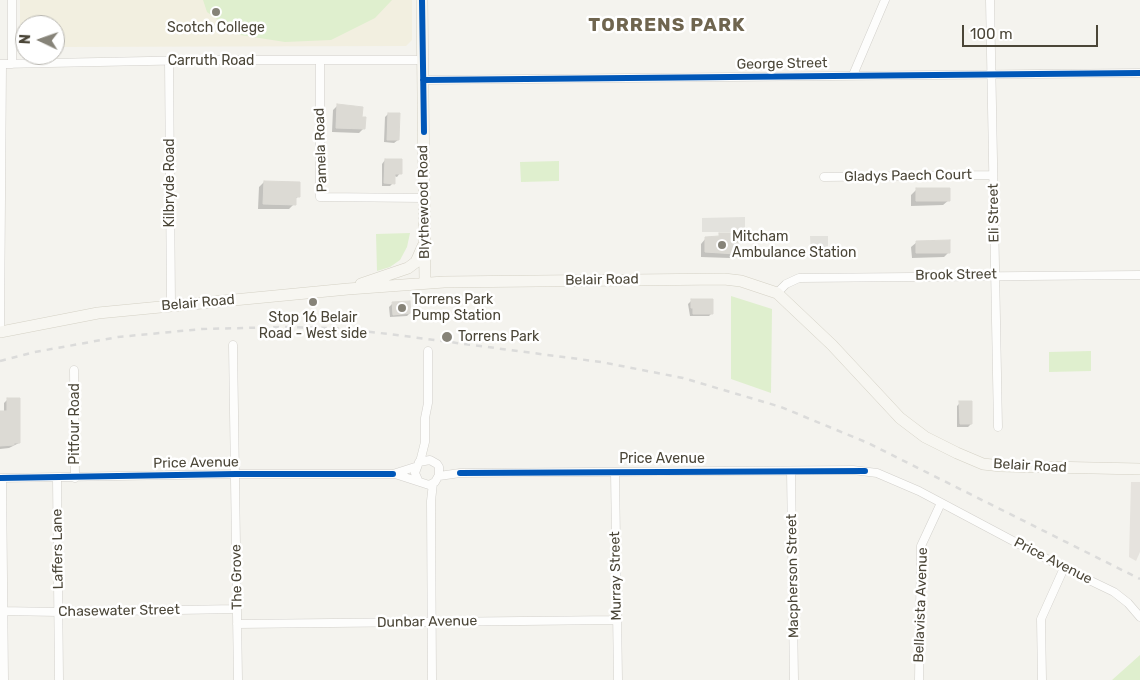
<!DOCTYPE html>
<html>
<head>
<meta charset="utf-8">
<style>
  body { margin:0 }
  #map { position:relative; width:1140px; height:680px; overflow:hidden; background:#f4f3ee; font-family:Rubik,sans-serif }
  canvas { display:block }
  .north { position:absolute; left:15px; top:15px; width:50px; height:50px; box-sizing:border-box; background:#fff; border:1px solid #b7b5af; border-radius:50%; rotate:273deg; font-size:14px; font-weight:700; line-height:20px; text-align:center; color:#4b4638 }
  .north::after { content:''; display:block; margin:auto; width:18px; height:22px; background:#868378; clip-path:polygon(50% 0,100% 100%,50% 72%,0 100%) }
  .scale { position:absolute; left:962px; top:25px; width:136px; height:22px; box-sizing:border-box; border:2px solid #4b4638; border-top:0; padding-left:6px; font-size:15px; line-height:18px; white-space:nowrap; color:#4b4638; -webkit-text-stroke:4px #fff; paint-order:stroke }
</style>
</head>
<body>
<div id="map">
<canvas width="1140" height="680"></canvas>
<div class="north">N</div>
<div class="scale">100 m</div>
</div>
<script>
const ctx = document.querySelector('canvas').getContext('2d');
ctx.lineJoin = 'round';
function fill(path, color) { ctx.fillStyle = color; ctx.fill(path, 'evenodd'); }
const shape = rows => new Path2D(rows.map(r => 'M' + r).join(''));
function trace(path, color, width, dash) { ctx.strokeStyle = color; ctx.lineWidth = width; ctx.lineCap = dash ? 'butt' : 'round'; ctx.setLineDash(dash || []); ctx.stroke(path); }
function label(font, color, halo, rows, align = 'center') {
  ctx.font = font + ' Rubik,sans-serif'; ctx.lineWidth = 5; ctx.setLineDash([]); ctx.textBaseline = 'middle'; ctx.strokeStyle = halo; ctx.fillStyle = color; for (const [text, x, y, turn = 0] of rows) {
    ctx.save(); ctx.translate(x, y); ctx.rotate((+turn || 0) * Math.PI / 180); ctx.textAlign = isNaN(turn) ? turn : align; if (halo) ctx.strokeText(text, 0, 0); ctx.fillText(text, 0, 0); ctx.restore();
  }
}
const industrial = shape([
  [1131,482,1140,482,1140,552,1136,561,1129,557]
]);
const education = shape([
  [20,0,412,0,412,40,406,46,55,47,55,25,25,25,25,48,20,48]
]);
const green = shape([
  [203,0,392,0,375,18,331,40,285,42,240,35,207,12],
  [559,161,559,181,521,182,520,162],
  [410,233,407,247,400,260,390,267,377,271,376,234],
  [731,296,772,309,771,393,731,379],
  [1091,351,1091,371,1049,372,1049,352],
  [1140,655,1140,680,1112,680]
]);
const parking = shape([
  [745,217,745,232,702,232,702,218],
  [810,236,828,236,828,254,811,255]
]);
const shadow = shape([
  [338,105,361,118,364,128,359,133,332,132,333,110],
  [388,114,398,140,394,143,384,142,385,117],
  [385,160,400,173,397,177,394,176,393,183,390,186,382,186,382,164],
  [264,182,299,196,294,200,294,204,289,209,258,209,259,187],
  [916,190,949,200,943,205,911,206,911,195],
  [720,235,737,252,730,258,701,257,701,244,706,238,717,238],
  [917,242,949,252,944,257,912,258,911,247],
  [691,301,712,313,709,316,690,316,688,304],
  [392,304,410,313,407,316,390,317,389,307],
  [8,399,19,443,9,448,0,449,0,412,4,412,4,403],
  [960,403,971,424,968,427,957,427,957,406]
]);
const building = shape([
  [337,104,363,107,362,117,366,117,365,129,336,128,337,104],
  [388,113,400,113,399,140,387,140,388,113],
  [385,159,402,159,402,174,395,174,395,184,384,183,385,159],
  [264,181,300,182,300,197,296,197,296,205,263,204,264,181],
  [916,188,950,188,950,201,916,201,916,188],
  [719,233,736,233,736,236,738,236,738,252,736,254,705,252,705,237,719,236,719,233],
  [950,240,950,253,916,253,916,241,950,240],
  [691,299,713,299,713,314,693,314,693,308,691,308,691,299],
  [410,301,411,313,393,315,392,302,410,301],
  [7,398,20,398,20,443,14,443,14,445,0,446,0,411,7,411,7,398],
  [959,401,972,401,972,424,960,424,959,401]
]);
const street = shape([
  [12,0,12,64],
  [990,0,998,427],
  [169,60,171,305],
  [320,61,320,197,424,198],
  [0,64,198,60,423,60],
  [853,75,885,0],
  [423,80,1140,73],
  [824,177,993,175],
  [777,293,786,284,799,278,1140,275],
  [0,329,2,64],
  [233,345,238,680],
  [74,370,75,478],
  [420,462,425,442,425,418,428,403,428,351],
  [791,471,794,680],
  [615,472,618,680],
  [395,474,429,485,435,482,439,475,439,467,437,464,430,460,419,462,415,473,418,480],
  [439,476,460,473,853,470,877,473,919,491,1064,568,1114,592,1128,603,1140,617],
  [0,478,236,474,393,474,415,467],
  [2,478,4,680],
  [57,478,59,680],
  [0,611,59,612,237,609],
  [237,624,617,620],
  [432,680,431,501,433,483],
  [919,680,921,546,941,503],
  [1042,680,1041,619,1064,568]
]);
const secondary = shape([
  [422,0,425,283],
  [361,284,408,268,416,262,423,246],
  [0,332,98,313,348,289,444,282,724,279,741,281,777,293,832,345,900,418,925,437,957,453,983,464,1001,466,1140,469]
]);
const rail = shape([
  [0,361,35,352,118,337,202,329,284,327,333,328,389,334,601,362,683,378,781,407,868,443,1140,579]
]);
const cycleway = shape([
  [422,0,424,132],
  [423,80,1140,73],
  [460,473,865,471],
  [0,478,236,474,393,474]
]);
const markers = [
  [216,12,5,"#868378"],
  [722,245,5,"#868378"],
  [313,302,5,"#868378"],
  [402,308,5,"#868378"],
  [447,337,6,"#868378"]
];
const poiNames = [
  ["Scotch College",216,28,"center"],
  ["Mitcham",732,237],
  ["Ambulance Station",732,253],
  ["Torrens Park",412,300],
  ["Pump Station",412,316],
  ["Stop 16 Belair",313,318,"center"],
  ["Road - West side",313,334,"center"],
  ["Torrens Park",458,337]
];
const streetNames = [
  ["Carruth Road",211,61],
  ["George Street",782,64,-1],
  ["Pamela Road",321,150,-92],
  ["Gladys Paech Court",908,176,-1],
  ["Kilbryde Road",170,183,-90],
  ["Blythewood Road",424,202,-91],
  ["Eli Street",994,213,-91],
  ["Brook Street",956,275,-1],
  ["Belair Road",602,280,-1],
  ["Belair Road",198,303,-5],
  ["Pitfour Road",75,424,-90],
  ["Price Avenue",662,459],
  ["Price Avenue",196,463,-1],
  ["Belair Road",1030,466,3],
  ["Laffers Lane",58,549,-91],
  ["Price Avenue",1053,561,27],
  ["Murray Street",616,576,-91],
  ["Macpherson Street",793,576,-91],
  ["The Grove",237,577,-91],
  ["Bellavista Avenue",921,605,-88],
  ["Chasewater Street",119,611,-1],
  ["Dunbar Avenue",427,622,-1]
];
const districtNames = [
  ["TORRENS PARK",667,26]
];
fill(industrial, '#e6e3de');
fill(education, '#f2efe0');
fill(green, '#dfefce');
fill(parking, '#e3e2dd');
fill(shadow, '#0003');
fill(building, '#dcdad4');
trace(building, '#dcdad4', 1);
trace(street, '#d2d0cb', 9);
trace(secondary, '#d4d1c5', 12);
trace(street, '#fdfdfc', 8);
trace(secondary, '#f7f6f1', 11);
trace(rail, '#dbdbda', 2.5, [6, 6]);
trace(cycleway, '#0057b8', 6);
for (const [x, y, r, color] of markers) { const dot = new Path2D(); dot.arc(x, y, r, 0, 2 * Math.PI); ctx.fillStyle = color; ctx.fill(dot); trace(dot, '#fff', 2); }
label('14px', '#4b4638', '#fff', poiNames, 'left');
label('14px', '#4b4638', '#fff', streetNames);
ctx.letterSpacing = '1px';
label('bold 19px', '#6f654f', '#fff', districtNames);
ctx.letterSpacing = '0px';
</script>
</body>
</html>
